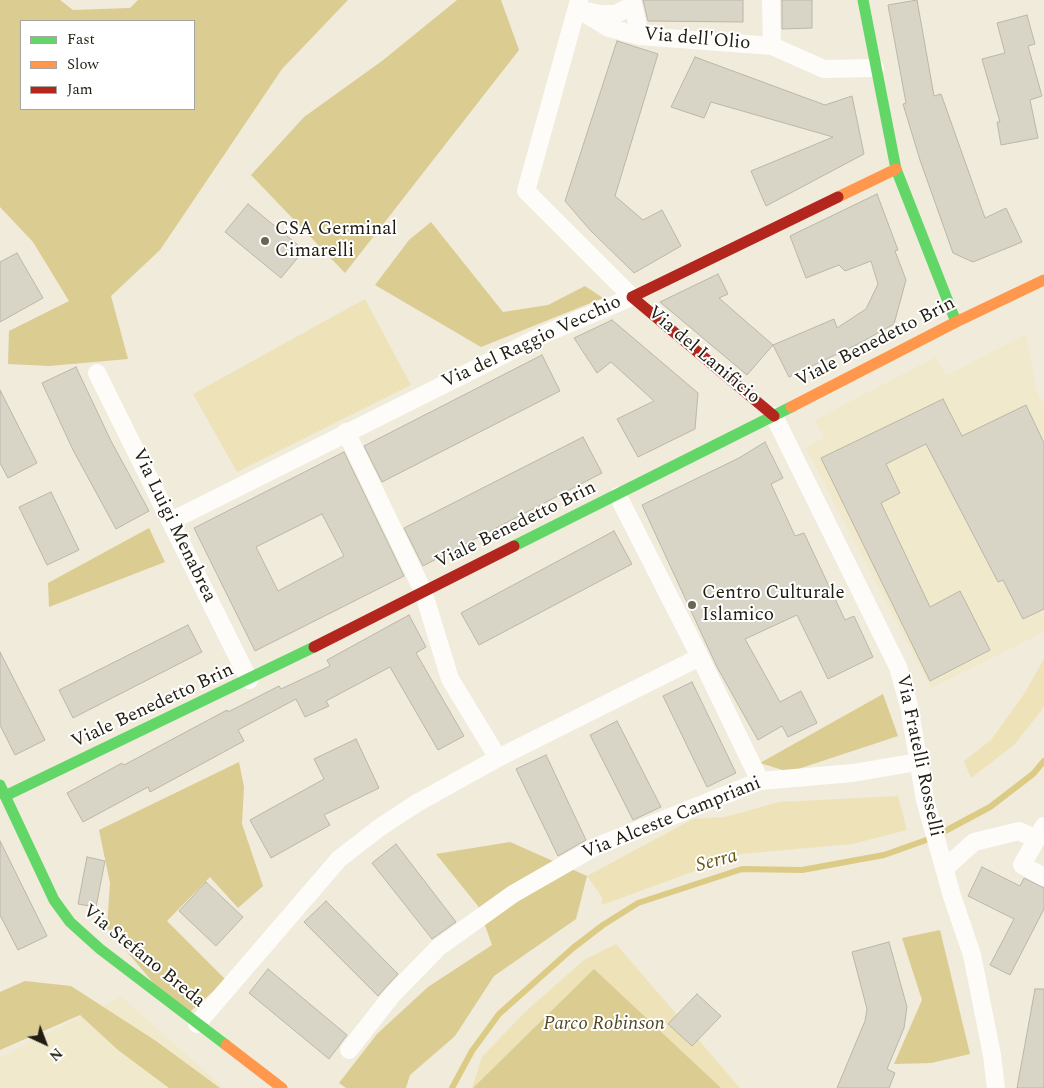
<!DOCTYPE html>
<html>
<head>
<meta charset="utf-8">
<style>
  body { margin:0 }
  #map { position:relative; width:1044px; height:1088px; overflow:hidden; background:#f0ebda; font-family:Spectral,serif }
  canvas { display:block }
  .legend { position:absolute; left:20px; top:20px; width:175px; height:90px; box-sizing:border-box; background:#fff; border:1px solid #a6a5a0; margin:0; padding:6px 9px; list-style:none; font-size:15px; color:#201d11 }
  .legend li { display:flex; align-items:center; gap:10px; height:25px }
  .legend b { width:25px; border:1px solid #a6a5a0 }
  .north { position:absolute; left:20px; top:1018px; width:50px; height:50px; -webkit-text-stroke:4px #fff; paint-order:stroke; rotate:137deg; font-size:14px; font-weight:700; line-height:20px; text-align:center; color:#201d11 }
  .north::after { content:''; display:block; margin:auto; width:18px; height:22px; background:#201d11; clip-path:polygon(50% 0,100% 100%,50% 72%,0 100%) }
</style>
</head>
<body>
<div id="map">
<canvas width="1044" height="1088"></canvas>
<ul class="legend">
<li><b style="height:6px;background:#63d668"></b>Fast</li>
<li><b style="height:6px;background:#ff974d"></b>Slow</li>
<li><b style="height:6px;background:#b3261e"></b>Jam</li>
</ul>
<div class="north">N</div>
</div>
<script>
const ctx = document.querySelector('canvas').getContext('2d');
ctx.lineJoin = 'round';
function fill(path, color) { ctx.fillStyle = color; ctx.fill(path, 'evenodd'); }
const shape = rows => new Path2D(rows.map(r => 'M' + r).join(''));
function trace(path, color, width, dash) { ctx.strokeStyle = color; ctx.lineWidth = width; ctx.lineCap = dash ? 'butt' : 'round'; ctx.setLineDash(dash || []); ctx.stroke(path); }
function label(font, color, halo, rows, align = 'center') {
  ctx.font = font + ' Spectral,serif'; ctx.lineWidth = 4; ctx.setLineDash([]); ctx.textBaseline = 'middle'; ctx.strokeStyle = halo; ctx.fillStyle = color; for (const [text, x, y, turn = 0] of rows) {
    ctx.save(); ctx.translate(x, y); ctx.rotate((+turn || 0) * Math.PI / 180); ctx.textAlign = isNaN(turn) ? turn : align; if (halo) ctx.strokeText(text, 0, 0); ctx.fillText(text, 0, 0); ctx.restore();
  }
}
const built = shape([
  [1026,334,1036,390,1044,405,1044,632,931,688,806,448,824,438,815,420,936,357,946,376],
  [121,997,224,1088,0,1088,0,1057]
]);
const green = shape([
  [365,299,411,385,237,472,193,394],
  [1044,659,1044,705,1041,711,1014,745,971,778,964,761,991,740,1024,694],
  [898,796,907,830,852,844,741,854,602,905,602,897,587,876,693,819,725,817,779,802],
  [616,944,740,1088,472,1088,482,1057,524,1013,584,960]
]);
const forest = shape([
  [0,0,60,0,73,10,130,8,138,0,348,0,282,69,160,250,111,296,128,359,49,366,8,364,9,331,69,301,33,242,0,207],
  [21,21,194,21,194,109,21,109],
  [457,0,501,0,519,50,345,273,251,175,304,117,382,61],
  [431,222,503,312,548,305,585,286,603,298,481,347,375,285,409,240],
  [149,528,165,562,49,607,48,583],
  [883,694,898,736,789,772,760,763],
  [239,762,244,787,242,824,263,886,238,908,210,877,167,921,226,980,183,1018,107,928,110,883,99,830],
  [510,842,587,876,576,919,494,976,455,1036,410,1075,406,1088,346,1088,339,1083,377,1034,428,987,492,945,478,906,436,854],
  [940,930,970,1054,931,1063,894,1064,922,1000,902,938],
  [594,969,721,1088,473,1088],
  [25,981,71,986,156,1041,220,1088,169,1088,118,1050,80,1015,0,1050,0,992]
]);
const stream = shape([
  [452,1088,472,1051,499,1014,573,948,603,925,638,903,742,869,802,870,884,855,932,838,990,807,1033,774,1044,761]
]);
const building = shape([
  [643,0,743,0,743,22,648,21,643,0],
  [782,0,812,0,812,28,782,29,782,0],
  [917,0,934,96,941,94,985,218,1006,208,1022,242,973,262,953,253,920,160,903,104,906,103,888,5,917,0],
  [1027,15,1035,44,1028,46,1042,96,1030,100,1038,138,1001,145,997,122,1000,122,982,59,1005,53,997,23,1027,15],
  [617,41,658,54,615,196,643,220,662,210,681,246,634,273,590,230,565,201,617,41],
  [695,57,825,105,852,96,864,154,766,206,751,171,833,137,711,102,704,118,671,107,695,57],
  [877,194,898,250,895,251,906,280,894,324,858,344,789,377,773,345,834,319,837,328,866,309,878,284,871,261,845,271,839,265,806,278,790,236,877,194],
  [248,204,304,250,281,278,225,232,248,204],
  [17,253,43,298,0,322,0,262,17,253],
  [718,274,728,294,719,298,773,345,747,375,660,302,718,274],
  [612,320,698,393,695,429,638,457,617,419,654,401,611,362,597,373,574,338,612,320],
  [542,355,560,391,382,482,364,446,542,355],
  [76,367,111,441,149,511,116,529,73,450,42,383,76,367],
  [0,390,37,463,8,478,0,463,0,390],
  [943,399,962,436,1026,405,1044,443,1044,609,1023,619,1003,580,998,582,926,444,886,464,900,493,881,503,930,607,960,591,990,650,930,681,821,458,943,399],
  [583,437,602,473,423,566,404,528,583,437],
  [765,442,783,478,771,484,795,536,804,533,845,620,854,616,873,657,828,679,797,615,745,639,780,702,801,691,817,723,788,737,782,726,758,740,717,667,642,505,739,458,765,442],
  [344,452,404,576,255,651,194,528,344,452],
  [322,514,344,556,278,591,256,547,322,514],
  [51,492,79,550,47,565,19,507,51,492],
  [614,531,632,564,479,645,461,613,614,531],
  [409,615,426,647,416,653,464,736,438,750,390,667,326,701,329,706,305,717,296,699,238,730,244,741,150,792,148,787,83,822,67,793,122,763,124,765,227,710,228,712,279,686,281,689,330,666,327,660,409,615],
  [188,625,202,652,73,718,59,690,188,625],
  [0,652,45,740,15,755,0,725,0,652],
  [692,682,736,773,707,787,663,696,692,682],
  [617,721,661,807,633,820,590,735,617,721],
  [356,739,379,788,324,815,330,825,271,858,250,820,324,779,314,759,356,739],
  [546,755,586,840,558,856,516,769,546,755],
  [0,841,47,936,18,950,0,915,0,841],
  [396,844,456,922,432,939,372,863,396,844],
  [87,857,105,861,96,907,78,904,87,857],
  [982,867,1020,886,1024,878,1044,888,1044,909,1010,975,990,965,1014,919,968,896,982,867],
  [206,882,243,917,216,946,179,911,206,882],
  [326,901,398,974,378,996,304,922,326,901],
  [889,942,907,1007,904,1028,887,1069,895,1073,889,1088,837,1088,865,1021,867,1009,852,952,889,942],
  [268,969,347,1035,329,1059,249,993,268,969],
  [1035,989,1044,989,1044,1088,1017,1088,1035,989],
  [697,994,721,1016,692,1046,668,1024,697,994]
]);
const street = shape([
  [632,0,640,36],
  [771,0,772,46],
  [578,9,609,28,640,36,772,46,824,69,875,68],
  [586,11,600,14,616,14,633,5],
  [97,373,249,680],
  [774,416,898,667,909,706,925,800,952,896,972,955,992,1055,996,1088],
  [346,432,423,591,450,679,498,758],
  [618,496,700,657,760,781],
  [171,521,549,332,632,297,526,191,579,0],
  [1044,826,1022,865,1044,877],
  [944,869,974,842,1019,831,1036,839],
  [197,1024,339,859,379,828,417,803,498,758,700,657],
  [349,1050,393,994,439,947,513,894,595,847,760,781,853,773,917,762]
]);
const fast = shape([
  [863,0,896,169,956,322],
  [514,546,791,407],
  [0,785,54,900,70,922,100,949,226,1045],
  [5,796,314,647]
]);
const slow = shape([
  [838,197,896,169],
  [791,407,956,322,1044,280],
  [226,1045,282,1088]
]);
const jam = shape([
  [774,416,632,297,838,197],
  [314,647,514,546]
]);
const markers = [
  [265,241,5,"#696557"],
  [692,605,5,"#696557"]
];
const streetNames = [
  ["Via dell'Olio",697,40,5],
  ["Via del Raggio Vecchio",532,343,-25],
  ["Viale Benedetto Brin",876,343,-27],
  ["Via del Lanificio",703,356,40],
  ["Via Luigi Menabrea",173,526,64],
  ["Viale Benedetto Brin",516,526,-26],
  ["Viale Benedetto Brin",153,707,-25],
  ["Via Fratelli Rosselli",918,756,78],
  ["Via Alceste Campriani",672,819,-22],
  ["Via Stefano Breda",143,957,39]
];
const poiNames = [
  ["CSA Germinal",275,230],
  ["Cimarelli",275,252],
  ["Centro Culturale",702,594],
  ["Islamico",702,616]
];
const parkNames = [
  ["Parco Robinson",604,1025]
];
const waterNames = [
  ["Serra",717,862,-15]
];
fill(built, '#f1e9cc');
fill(green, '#eee3b8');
fill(forest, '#dbcc91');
trace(stream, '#dccb85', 6);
fill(building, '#d8d5c7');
trace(building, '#bab6a9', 1);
trace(street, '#fdfcf9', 18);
trace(fast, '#63d668', 11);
trace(slow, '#ff974d', 11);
trace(jam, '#b3261e', 11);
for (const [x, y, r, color] of markers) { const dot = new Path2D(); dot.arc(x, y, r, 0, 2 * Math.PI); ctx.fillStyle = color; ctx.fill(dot); trace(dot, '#fff', 2); }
label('19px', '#201d11', '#fff', streetNames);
label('19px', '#201d11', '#fff', poiNames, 'left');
label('italic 19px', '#534922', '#fff', parkNames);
label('italic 20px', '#665610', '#fff', waterNames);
</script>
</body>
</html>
